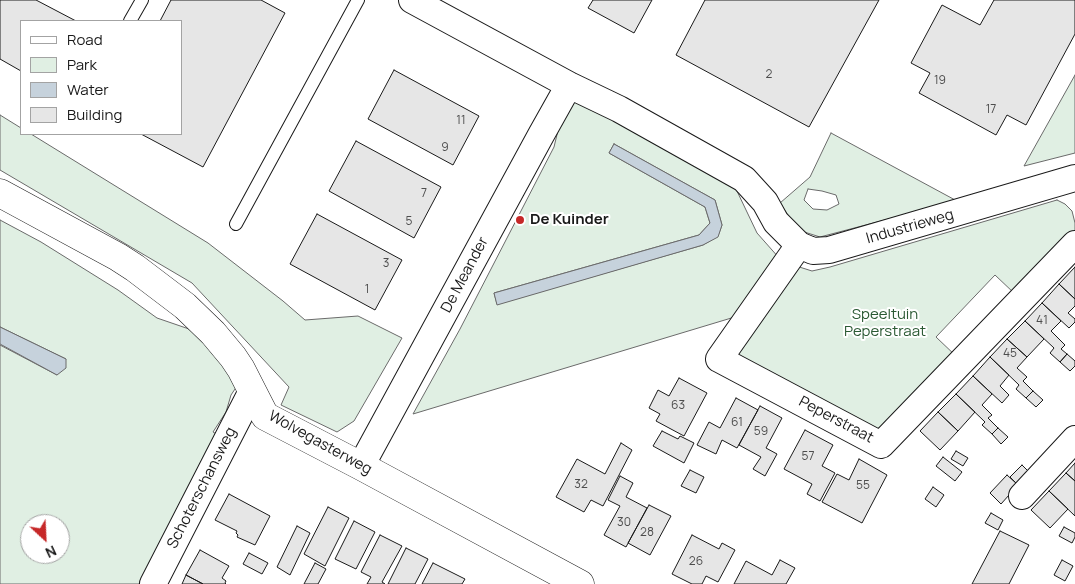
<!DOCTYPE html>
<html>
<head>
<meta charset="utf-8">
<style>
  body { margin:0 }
  #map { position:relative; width:1075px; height:584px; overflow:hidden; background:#fff; font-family:Manrope,sans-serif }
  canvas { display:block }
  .legend { position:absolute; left:20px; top:20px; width:162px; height:115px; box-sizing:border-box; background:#fff; border:1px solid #a3a3a3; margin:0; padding:6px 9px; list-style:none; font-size:15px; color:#1a1a1a }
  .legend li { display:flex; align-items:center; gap:10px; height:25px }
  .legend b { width:25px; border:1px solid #a3a3a3 }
  .north { position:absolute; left:20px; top:514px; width:50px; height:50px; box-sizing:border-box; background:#fff; border:1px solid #a3a3a3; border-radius:50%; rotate:155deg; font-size:14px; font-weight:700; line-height:20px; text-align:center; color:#1a1a1a }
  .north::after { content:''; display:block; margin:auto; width:18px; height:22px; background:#c62828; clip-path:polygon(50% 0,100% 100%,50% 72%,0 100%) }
</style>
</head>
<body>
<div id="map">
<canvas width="1075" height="584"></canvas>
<ul class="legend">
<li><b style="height:6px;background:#fff"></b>Road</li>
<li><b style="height:14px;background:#e0efe3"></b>Park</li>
<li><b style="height:14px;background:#c6d2dc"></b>Water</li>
<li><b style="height:14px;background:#e6e6e6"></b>Building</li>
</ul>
<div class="north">N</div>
</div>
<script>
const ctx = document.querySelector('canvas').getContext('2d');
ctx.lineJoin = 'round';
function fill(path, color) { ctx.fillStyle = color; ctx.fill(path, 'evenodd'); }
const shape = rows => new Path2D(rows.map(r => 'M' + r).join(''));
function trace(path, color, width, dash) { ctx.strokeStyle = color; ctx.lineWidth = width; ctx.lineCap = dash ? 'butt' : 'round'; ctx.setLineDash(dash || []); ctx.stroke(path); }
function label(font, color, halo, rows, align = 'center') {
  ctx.font = font + ' Manrope,sans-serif'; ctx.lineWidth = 4; ctx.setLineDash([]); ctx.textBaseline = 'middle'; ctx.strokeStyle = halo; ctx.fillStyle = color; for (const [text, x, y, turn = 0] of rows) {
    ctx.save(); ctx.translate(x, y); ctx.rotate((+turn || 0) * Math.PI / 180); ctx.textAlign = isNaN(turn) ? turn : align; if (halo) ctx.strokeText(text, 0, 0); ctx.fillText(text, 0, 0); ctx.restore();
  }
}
const green = shape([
  [1075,75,1075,153,1024,166,1075,75],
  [569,85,736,189,757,233,780,259,738,316,413,414,460,329,554,147,569,85],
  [614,144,715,200,722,225,718,236,703,245,497,304,494,293,699,235,710,223,705,207,609,153,614,144],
  [0,115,21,128,21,134,31,134,208,243,283,301,305,320,358,316,402,338,354,421,337,432,281,405,289,387,192,283,0,170,0,115],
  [831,133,957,201,820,237,798,230,780,203,810,177,831,133],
  [808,189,822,191,836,195,839,204,827,210,813,209,804,200,808,189],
  [1057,200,1065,204,1072,211,1075,223,1075,232,1015,294,995,275,936,337,957,357,883,434,729,354,793,265,812,271,830,267,1057,200],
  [0,220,41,242,118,290,157,318,192,330,220,360,237,386,231,395,226,412,213,432,218,435,139,584,0,584,0,345,57,375,66,359,0,327,0,220],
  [30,524,60,524,60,554,30,554,30,524]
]);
const water = shape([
  [614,144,715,200,722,225,718,237,703,245,497,305,494,293,699,235,710,223,705,207,609,153,614,144],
  [0,327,66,359,66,368,57,375,0,344,0,327]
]);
const building = shape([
  [0,0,36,0,76,21,21,21,21,71,0,59,0,0],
  [171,0,261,0,285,13,203,167,141,134,181,134,181,21,160,21,171,0],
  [593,0,652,0,634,33,588,8,593,0],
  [705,0,879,0,809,127,676,55,705,0],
  [994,0,1075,0,1075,34,1026,125,1007,115,996,135,919,93,930,73,911,63,942,5,980,25,994,0],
  [394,70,479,116,453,165,368,119,394,70],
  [356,141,441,187,414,238,329,191,356,141],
  [317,214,402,260,375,310,290,264,317,214],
  [1075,267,1075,299,1059,284,1075,267],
  [1059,284,1075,299,1075,306,1068,313,1075,319,1075,322,1069,328,1042,303,1059,284],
  [1042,303,1061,321,1051,331,1065,345,1061,349,1067,354,1060,362,1050,353,1054,348,1025,321,1042,303],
  [1025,321,1044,339,1027,357,1007,339,1025,321],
  [1007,339,1027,357,1017,368,1027,377,1023,381,1033,391,1026,398,1016,389,1019,385,990,357,1007,339],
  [1067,354,1075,361,1075,366,1070,371,1060,362,1067,354],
  [990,357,1009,375,1000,386,1009,395,1002,403,973,376,990,357],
  [973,376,992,394,982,405,992,415,988,418,998,428,992,434,982,425,985,422,956,394,973,376],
  [679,378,707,393,684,436,656,421,660,414,649,408,658,390,669,396,679,378],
  [1033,391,1043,400,1036,407,1026,398,1033,391],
  [956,394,975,412,958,431,938,412,956,394],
  [736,398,758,410,737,448,722,440,716,454,697,445,709,422,720,428,736,398],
  [760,406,782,418,766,448,777,454,765,476,753,469,761,457,739,445,760,406],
  [938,412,958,431,940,450,920,431,938,412],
  [998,428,1008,437,1001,444,992,434,998,428],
  [805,430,833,445,822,466,835,473,820,501,807,494,812,484,784,469,805,430],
  [662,431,678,439,680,436,694,443,684,463,653,446,662,431],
  [621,443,632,450,603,506,591,500,584,512,556,497,577,459,605,474,621,443],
  [956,451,968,458,963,466,951,459,956,451],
  [943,457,962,472,955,481,936,466,943,457],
  [859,459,887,475,862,523,822,502,837,474,849,480,859,459],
  [1075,463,1075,481,1066,473,1075,463],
  [1022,465,1030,473,1018,485,1010,477,1022,465],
  [690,470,704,477,696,493,681,486,690,470],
  [1066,473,1075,481,1075,516,1049,491,1066,473],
  [1007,475,1018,485,1001,504,990,493,1007,475],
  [620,476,633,483,626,497,647,508,626,547,604,535,620,506,608,500,620,476],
  [933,487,944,495,936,507,925,499,933,487],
  [1049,491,1068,509,1050,528,1031,510,1049,491],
  [229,494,270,516,255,545,237,537,238,535,236,533,237,531,215,520,229,494],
  [649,505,671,516,650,555,628,543,649,505],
  [328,507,349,518,325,566,304,554,328,507],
  [991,513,1003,520,998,530,985,523,991,513],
  [354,521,375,532,356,569,335,559,354,521],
  [297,526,310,533,290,575,277,567,297,526],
  [1064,527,1075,533,1075,537,1072,543,1059,536,1064,527],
  [1000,531,1029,545,1009,584,972,584,1000,531],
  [380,535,402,546,382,582,385,584,367,584,371,577,361,572,380,535],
  [692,535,719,549,722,543,735,550,718,582,706,576,702,584,692,584,672,574,692,535],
  [406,548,428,559,415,584,388,584,406,548],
  [200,550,229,566,222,578,226,581,225,583,226,584,203,584,186,575,200,550],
  [249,553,268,563,262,574,243,564,249,553],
  [780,560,795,568,786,584,734,584,746,561,772,575,780,560],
  [1062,560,1073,566,1065,581,1054,575,1062,560],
  [315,563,326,569,318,584,304,584,315,563],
  [433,563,465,579,462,584,422,584,433,563],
  [186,575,203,584,182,584,186,575]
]);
const lane = shape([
  [130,21,142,0],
  [236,224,358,0]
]);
const street = shape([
  [412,0,569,85,619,109,744,179,765,202,776,222,799,245,813,251,829,250,1075,178],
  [799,245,719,359,881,445,1075,244],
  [361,466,541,135,569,85],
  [1022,496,1075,439],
  [153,584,252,391]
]);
const secondary = shape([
  [0,193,118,257,135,268,185,306,213,333,233,357,241,369,265,416,361,466,580,584]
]);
const markers = [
  [520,220,5,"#c62828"]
];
const numberNames = [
  ["2",769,75],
  ["19",940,81],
  ["17",991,110],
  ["11",461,121],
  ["9",445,148],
  ["7",424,194],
  ["5",409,222],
  ["3",386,264],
  ["1",367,290],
  ["41",1042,321],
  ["45",1010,354],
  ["63",678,406],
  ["61",737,423],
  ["59",761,432],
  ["57",808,457],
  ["32",581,485],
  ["55",863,486],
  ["30",624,523],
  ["28",647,533],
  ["26",696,562]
];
const poiNames = [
  ["De Kuinder",530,220]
];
const streetNames = [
  ["Industrieweg",910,227,-16],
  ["De Meander",465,275,-62],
  ["Peperstraat",836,420,28],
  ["Wolvegasterweg",320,443,29],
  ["Schoterschansweg",202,488,-63]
];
const parkNames = [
  ["Speeltuin",885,315],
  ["Peperstraat",885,332]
];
fill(green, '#e0efe3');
trace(green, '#6a6a6a', 1);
fill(water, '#c6d2dc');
trace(water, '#6a6a6a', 1);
fill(building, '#e6e6e6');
trace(building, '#1a1a1a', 1);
trace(lane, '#1a1a1a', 14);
trace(street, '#1a1a1a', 28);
trace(secondary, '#1a1a1a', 29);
trace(lane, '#fff', 12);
trace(street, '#fff', 26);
trace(secondary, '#fff', 28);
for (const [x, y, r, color] of markers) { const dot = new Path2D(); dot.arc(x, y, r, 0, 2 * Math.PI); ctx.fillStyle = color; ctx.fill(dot); trace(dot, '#fff', 2); }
label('12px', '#4d4d4d', null, numberNames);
label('bold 15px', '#1a1a1a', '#fff', poiNames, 'left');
label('15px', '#1a1a1a', '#fff', streetNames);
label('15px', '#2b5a34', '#fff', parkNames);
</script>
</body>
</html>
